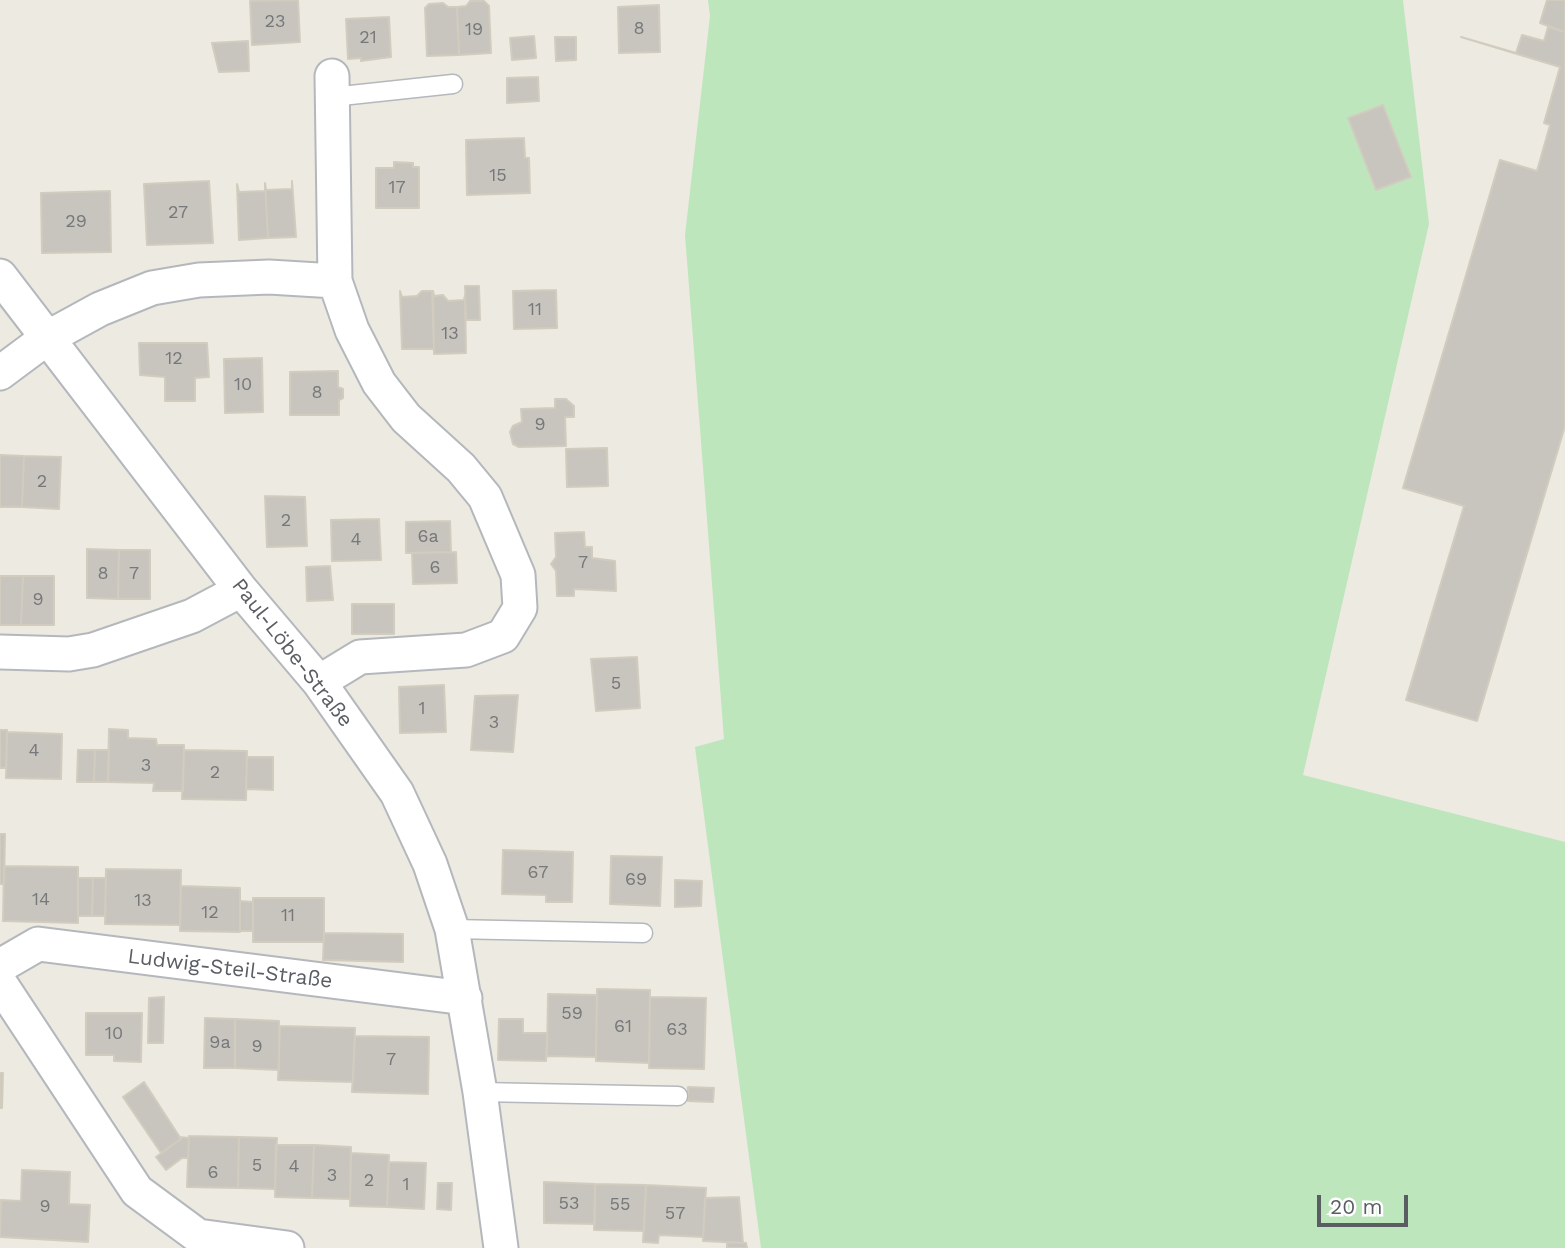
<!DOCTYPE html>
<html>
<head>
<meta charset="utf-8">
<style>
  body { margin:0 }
  #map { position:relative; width:1565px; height:1248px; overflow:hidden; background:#edeae1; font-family:"Work Sans",sans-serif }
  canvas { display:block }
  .scale { position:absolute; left:1317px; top:1195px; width:91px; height:32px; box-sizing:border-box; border:4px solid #5a5e63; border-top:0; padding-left:9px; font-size:21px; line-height:24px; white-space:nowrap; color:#5a5e63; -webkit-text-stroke:5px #fff; paint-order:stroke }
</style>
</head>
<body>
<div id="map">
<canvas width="1565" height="1248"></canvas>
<div class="scale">20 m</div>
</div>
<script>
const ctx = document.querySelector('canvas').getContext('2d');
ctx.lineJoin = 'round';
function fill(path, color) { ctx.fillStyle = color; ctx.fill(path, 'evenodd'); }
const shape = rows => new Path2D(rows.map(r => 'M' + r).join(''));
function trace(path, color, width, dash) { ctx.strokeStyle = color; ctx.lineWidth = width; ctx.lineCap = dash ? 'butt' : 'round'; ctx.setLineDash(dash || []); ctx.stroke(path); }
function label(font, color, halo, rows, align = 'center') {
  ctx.font = font + ' "Work Sans",sans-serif'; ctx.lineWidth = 5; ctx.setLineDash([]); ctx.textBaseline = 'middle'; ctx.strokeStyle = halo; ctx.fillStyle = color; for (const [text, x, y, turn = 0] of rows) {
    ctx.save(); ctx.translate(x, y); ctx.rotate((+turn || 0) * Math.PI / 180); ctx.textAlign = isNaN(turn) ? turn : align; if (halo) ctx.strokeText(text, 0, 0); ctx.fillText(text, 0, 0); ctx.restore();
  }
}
const green = shape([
  [708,0,1403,0,1429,224,1303,775,1565,842,1565,1248,761,1248,695,747,724,739,685,235,710,16]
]);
const building = shape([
  [298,0,300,42,252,45,250,1,298,0],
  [1547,0,1565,0,1565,32,1540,23,1547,0],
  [470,1,484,1,489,6,491,53,459,55,457,7,466,6,470,1],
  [443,3,448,7,457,7,459,55,427,56,425,8,429,4,443,3],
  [659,5,660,52,619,53,618,7,659,5],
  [389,17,391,57,361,61,361,58,348,59,346,19,389,17],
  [1548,27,1565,32,1565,426,1477,721,1406,700,1464,506,1403,488,1500,160,1537,171,1550,125,1544,123,1560,67,1461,37,1516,53,1522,35,1544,41,1548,27],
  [534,36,536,58,512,60,510,38,534,36],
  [555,37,576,37,576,60,556,61,555,37],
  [248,41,249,71,219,72,212,43,248,41],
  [538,77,539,101,507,103,507,78,538,77],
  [1383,105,1411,177,1376,190,1348,118,1383,105],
  [524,138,525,158,529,158,530,193,467,195,466,140,524,138],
  [394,162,413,163,413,167,419,167,419,208,376,208,376,168,394,168,394,162],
  [209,181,213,243,147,245,144,184,209,181],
  [292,181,296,237,268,238,265,183,266,190,292,189,292,181],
  [265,183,268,238,239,240,237,184,239,192,265,191,265,183],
  [110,191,111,252,42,253,41,193,110,191],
  [465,286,479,286,480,320,466,320,465,286],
  [556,290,557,328,514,329,513,291,556,290],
  [400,291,402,297,417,296,422,291,432,291,434,349,402,349,400,291],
  [433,291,434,296,443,295,448,301,464,300,465,295,466,353,434,354,433,291],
  [139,343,207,343,209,377,195,378,195,401,165,401,165,377,140,375,139,343],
  [262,358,263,412,225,413,224,359,262,358],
  [338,371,338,387,343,389,343,398,339,400,339,415,290,415,290,372,338,371],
  [555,399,566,399,574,406,574,417,565,417,566,446,519,447,513,444,510,432,513,426,522,422,521,409,555,408,555,399],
  [607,448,608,486,567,487,566,449,607,448],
  [0,455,24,456,22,507,0,507,0,455],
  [24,456,61,457,59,509,22,507,24,456],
  [265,496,305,497,307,546,267,547,265,496],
  [379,519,381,560,332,561,331,520,379,519],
  [450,521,451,552,406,553,406,522,450,521],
  [584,532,585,547,592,547,592,558,615,561,616,591,574,589,574,596,557,596,556,571,551,564,556,557,555,533,584,532],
  [87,549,119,550,118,599,87,598,87,549],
  [119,550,150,550,150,599,118,599,119,550],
  [456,552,457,583,413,584,412,553,456,552],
  [330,566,333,600,307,601,306,567,330,566],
  [0,576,23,576,21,625,0,625,0,576],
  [23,576,54,576,54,625,21,625,23,576],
  [352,604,394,604,394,634,352,634,352,604],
  [637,657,640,708,596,711,591,659,637,657],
  [444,685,446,732,400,733,399,687,444,685],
  [518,695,513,752,471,750,475,696,518,695],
  [109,729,128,730,128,738,156,739,157,745,184,745,183,791,153,791,154,783,108,782,109,729],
  [0,730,7,730,6,768,0,768,0,730],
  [7,732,62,734,61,779,6,778,7,732],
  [78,750,95,750,94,782,77,782,78,750],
  [95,750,109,750,108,782,94,782,95,750],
  [184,750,247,751,246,800,182,799,184,750],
  [247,757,273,757,273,790,246,789,247,757],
  [0,834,5,834,4,884,0,884,0,834],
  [503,850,573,852,572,902,546,902,546,895,502,894,503,850],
  [611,856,662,857,660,906,610,904,611,856],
  [4,866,78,867,78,923,3,921,4,866],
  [106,869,181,870,180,925,105,924,106,869],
  [78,878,93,878,92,916,78,916,78,878],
  [93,878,106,878,105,916,92,916,93,878],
  [675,880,702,881,701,906,675,907,675,880],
  [181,886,240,888,240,932,180,931,181,886],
  [253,898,324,898,324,942,253,942,253,898],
  [240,901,253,902,253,931,240,931,240,901],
  [324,933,403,934,403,962,323,960,324,933],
  [597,989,650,990,649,1063,596,1061,597,989],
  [548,994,597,995,596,1057,547,1056,548,994],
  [164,997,163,1043,148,1043,149,998,164,997],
  [650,997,706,998,704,1069,649,1068,650,997],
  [86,1013,142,1013,141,1062,114,1061,114,1055,86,1055,86,1013],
  [205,1018,235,1019,235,1068,204,1068,205,1018],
  [235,1019,279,1021,279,1070,235,1068,235,1019],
  [499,1019,523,1019,523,1033,547,1033,546,1061,498,1060,499,1019],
  [280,1026,355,1028,353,1082,278,1080,280,1026],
  [355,1036,429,1037,428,1094,352,1092,355,1036],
  [0,1073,3,1073,2,1108,0,1108,0,1073],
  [144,1082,181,1139,161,1153,123,1097,144,1082],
  [688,1087,714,1088,713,1102,688,1101,688,1087],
  [189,1136,239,1137,238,1188,187,1187,189,1136],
  [179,1137,189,1138,188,1158,182,1158,166,1170,156,1157,181,1139,179,1137],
  [239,1137,277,1138,275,1189,238,1188,239,1137],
  [276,1145,314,1145,312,1198,275,1197,276,1145],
  [314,1145,351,1147,350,1199,312,1198,314,1145],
  [351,1153,389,1155,387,1207,350,1206,351,1153],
  [389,1162,426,1163,424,1209,387,1207,389,1162],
  [22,1170,70,1172,69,1204,90,1205,88,1242,0,1237,1,1200,21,1201,22,1170],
  [544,1182,595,1184,595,1224,544,1223,544,1182],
  [438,1183,452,1183,451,1210,437,1209,438,1183],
  [595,1184,646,1185,644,1231,594,1230,595,1184],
  [646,1185,706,1188,703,1237,659,1235,658,1243,643,1242,646,1185],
  [739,1197,743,1243,703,1241,705,1198,739,1197],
  [727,1242,746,1243,747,1248,727,1248,727,1242]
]);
const service = shape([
  [332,97,453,84],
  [452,929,643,933],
  [480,1092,678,1096]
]);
const minor = shape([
  [0,276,241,590,319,682,397,793,430,864,452,929,480,1092,501,1248],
  [0,373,47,338,100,309,152,288,199,280,269,277,335,281],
  [0,652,69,654,93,650,192,616,241,590],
  [319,682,360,657,466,650,503,636,520,608,518,575,485,497,461,468,406,418,379,383,352,330,335,281,332,76],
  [0,966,38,944,465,998],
  [0,983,137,1191,198,1236,287,1248]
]);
const numberNames = [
  ["23",275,22],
  ["8",639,29],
  ["19",474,30],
  ["21",368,38],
  ["15",498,176],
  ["17",397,188],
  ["27",178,213],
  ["29",76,222],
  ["11",535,310],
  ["13",450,334],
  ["12",174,359],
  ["10",243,385],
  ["8",317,393],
  ["9",540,425],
  ["2",42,482],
  ["2",286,521],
  ["6a",428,537],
  ["4",356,540],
  ["7",583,563],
  ["6",435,568],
  ["8",103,574],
  ["7",134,574],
  ["9",38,600],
  ["5",616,684],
  ["1",422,709],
  ["3",494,723],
  ["4",34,751],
  ["3",146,766],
  ["2",215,773],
  ["67",538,873],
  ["69",636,880],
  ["14",41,900],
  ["13",143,901],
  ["12",210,913],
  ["11",288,916],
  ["59",572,1014],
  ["61",623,1027],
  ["63",677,1030],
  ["10",114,1034],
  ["9a",220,1043],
  ["9",257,1047],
  ["7",391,1060],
  ["5",257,1166],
  ["4",294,1167],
  ["6",213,1173],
  ["3",332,1176],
  ["2",369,1181],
  ["1",406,1185],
  ["53",569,1204],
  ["55",620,1205],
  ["9",45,1207],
  ["57",675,1214]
];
const streetNames = [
  ["Paul-Löbe-Straße",292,653,52],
  ["Ludwig-Steil-Straße",230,969,7]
];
fill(green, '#bee6bd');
fill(building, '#c8c5be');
trace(building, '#d2ccbf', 2);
trace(service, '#b4b8bc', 21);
trace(minor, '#b4b8bc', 37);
trace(service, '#fff', 18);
trace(minor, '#fff', 33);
label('18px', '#76787a', null, numberNames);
label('21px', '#5a5e63', '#fff', streetNames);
</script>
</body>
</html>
